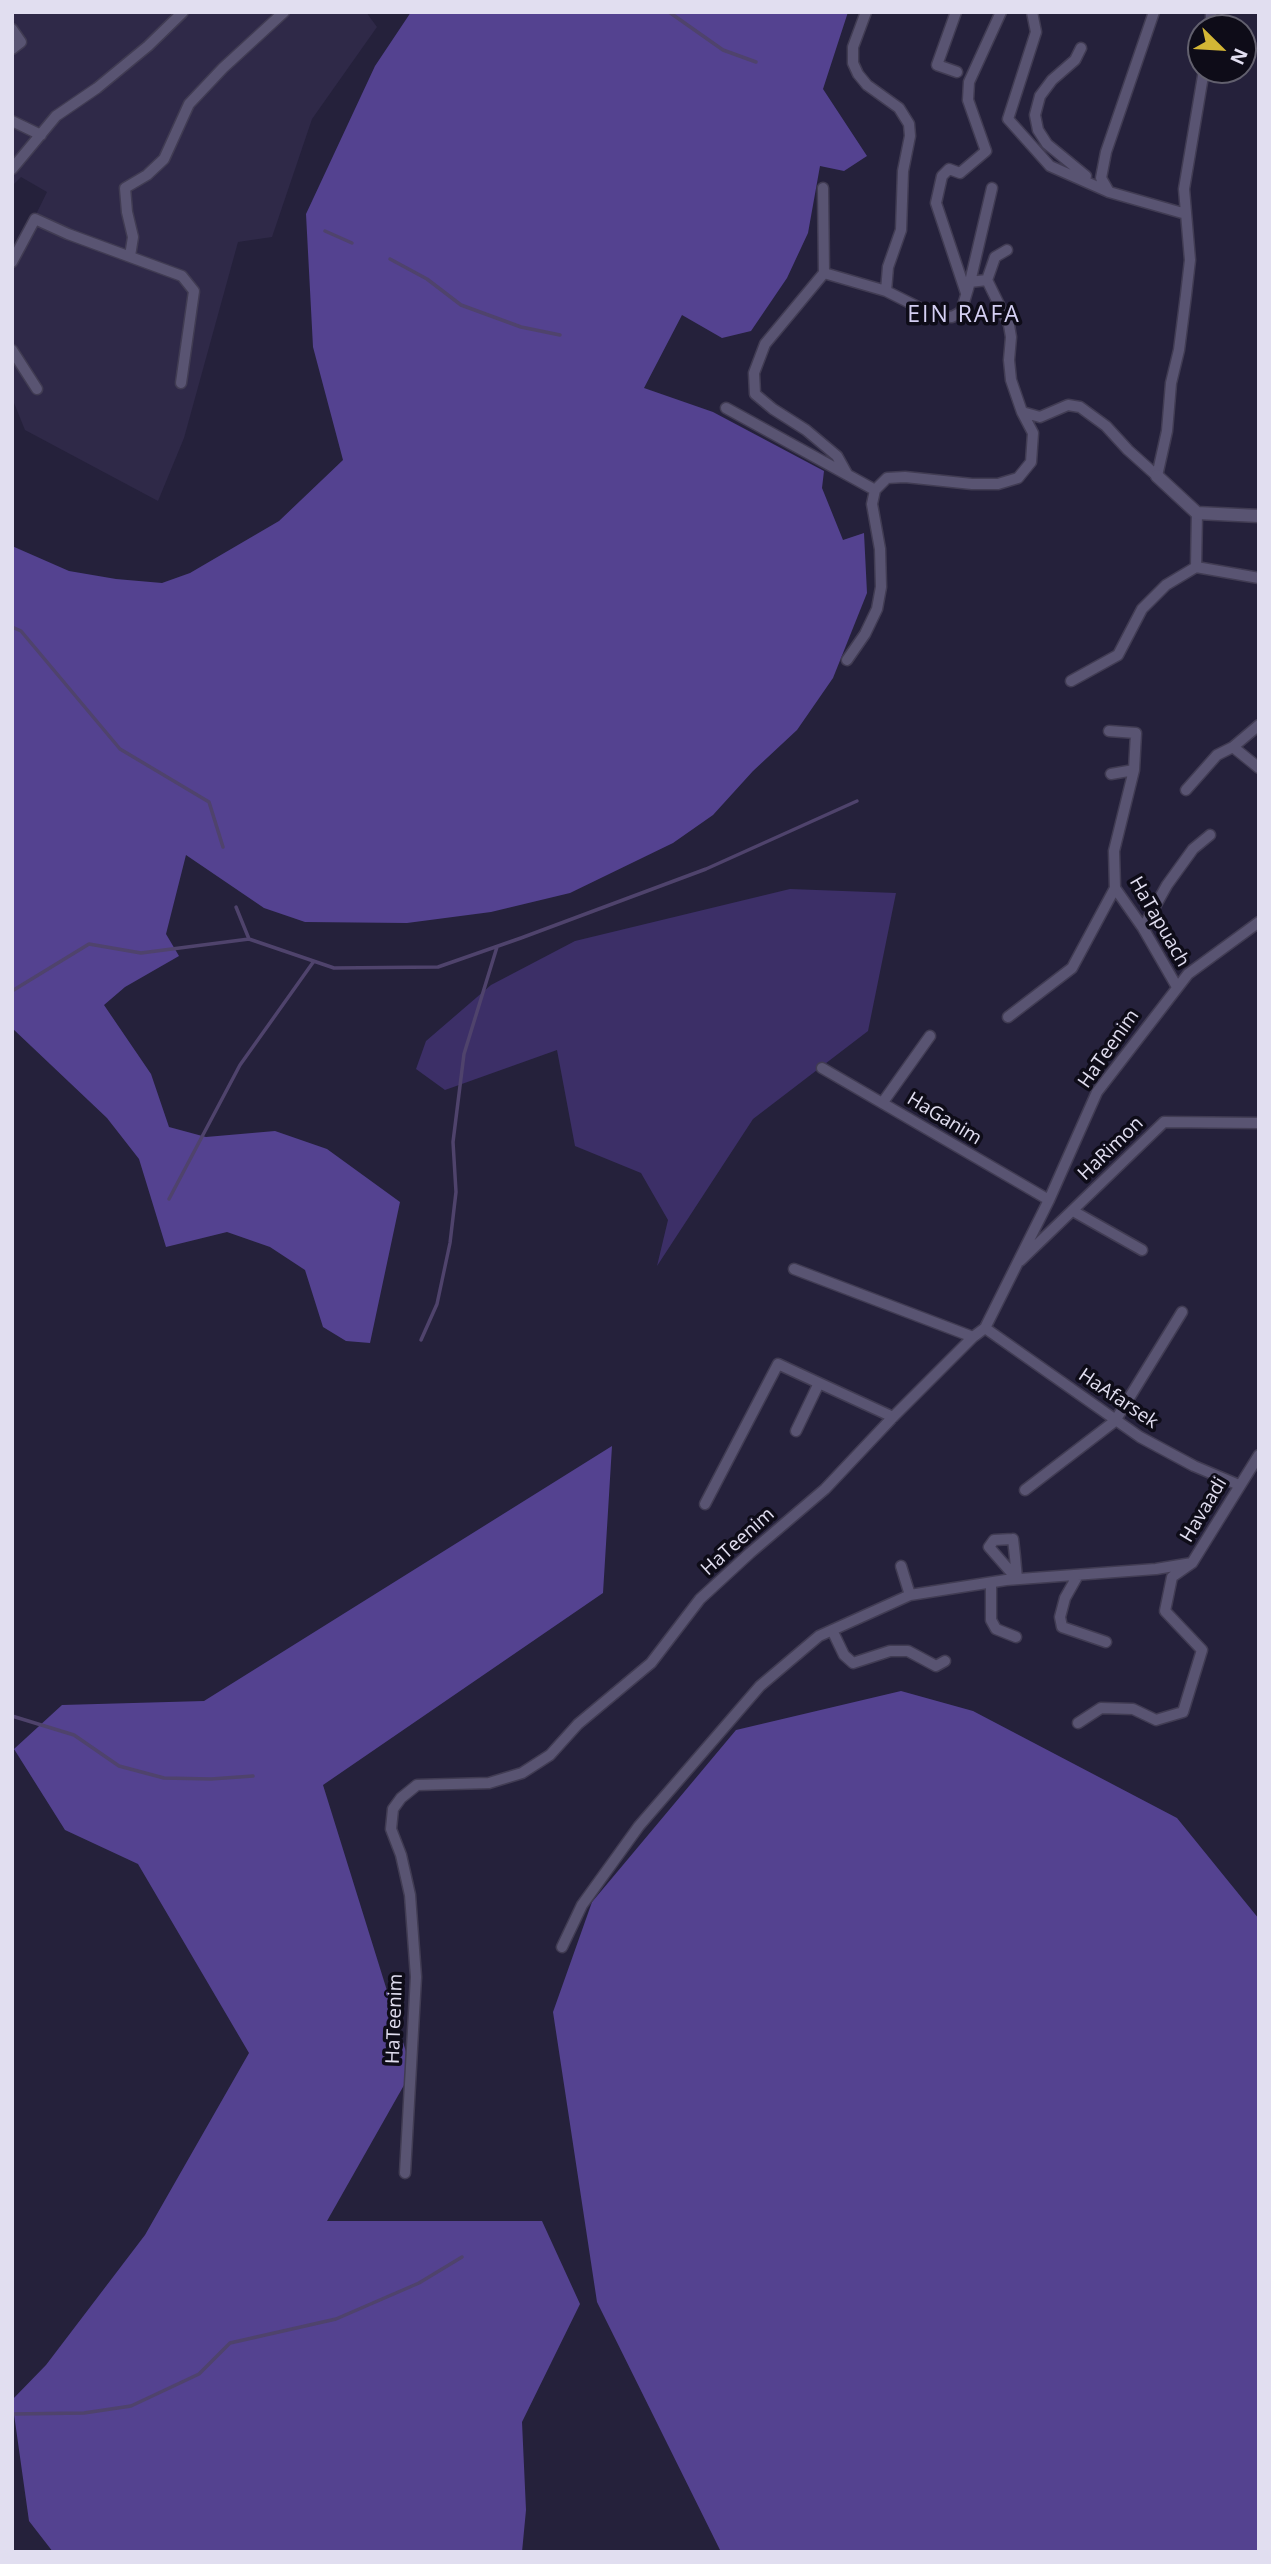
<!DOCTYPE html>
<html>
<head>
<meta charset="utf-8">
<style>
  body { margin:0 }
  #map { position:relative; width:1271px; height:2564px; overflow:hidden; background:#25213b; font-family:"Open Sans",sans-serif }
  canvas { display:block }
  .frame { position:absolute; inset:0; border:14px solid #e1def0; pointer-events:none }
  .north { position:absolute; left:1187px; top:14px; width:70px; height:70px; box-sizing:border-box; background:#0e0c18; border:2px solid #62606e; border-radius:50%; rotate:114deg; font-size:19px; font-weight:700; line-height:28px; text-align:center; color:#e1def0 }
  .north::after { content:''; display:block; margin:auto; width:24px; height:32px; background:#d3b635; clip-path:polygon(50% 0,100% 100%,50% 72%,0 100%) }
</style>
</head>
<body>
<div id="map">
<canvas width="1271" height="2564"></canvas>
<div class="frame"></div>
<div class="north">N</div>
</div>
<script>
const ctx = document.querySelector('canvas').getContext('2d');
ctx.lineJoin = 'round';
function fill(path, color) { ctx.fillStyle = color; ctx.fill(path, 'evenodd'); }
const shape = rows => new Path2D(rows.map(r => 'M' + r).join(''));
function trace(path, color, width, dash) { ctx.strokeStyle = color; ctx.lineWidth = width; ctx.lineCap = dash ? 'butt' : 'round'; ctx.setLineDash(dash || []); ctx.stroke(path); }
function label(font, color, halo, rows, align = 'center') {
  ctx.font = font + ' "Open Sans",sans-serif'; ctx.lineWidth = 7; ctx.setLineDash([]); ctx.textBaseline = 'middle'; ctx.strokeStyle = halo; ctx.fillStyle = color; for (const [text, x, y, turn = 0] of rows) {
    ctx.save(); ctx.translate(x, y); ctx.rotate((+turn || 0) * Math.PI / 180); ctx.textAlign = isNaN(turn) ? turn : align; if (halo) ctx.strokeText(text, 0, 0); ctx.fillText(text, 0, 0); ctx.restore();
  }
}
const built = shape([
  [12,12,366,12,377,27,312,119,272,237,238,242,184,438,158,501,25,430,12,398,12,263,47,192,21,177,12,186]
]);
const green = shape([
  [790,889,896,893,868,1031,753,1119,657,1266,668,1220,641,1173,575,1146,557,1050,445,1090,416,1069,426,1041,491,985,575,941]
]);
const forest = shape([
  [411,12,848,12,823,89,867,156,844,171,820,166,808,233,787,278,751,331,722,338,682,315,644,388,713,412,824,471,822,488,843,540,864,533,867,593,833,678,797,730,753,771,713,815,673,843,570,893,491,912,407,923,305,922,264,908,186,855,166,934,179,956,125,987,104,1005,151,1074,169,1127,206,1137,275,1131,327,1149,400,1202,370,1343,346,1341,323,1327,305,1270,270,1247,227,1232,166,1247,139,1159,107,1118,12,1028,12,546,69,571,116,579,162,583,190,573,279,521,343,460,313,347,306,214,375,66],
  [612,1446,603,1593,323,1785,412,2071,327,2221,542,2221,580,2304,522,2422,526,2510,522,2552,53,2552,29,2521,12,2400,46,2365,145,2235,249,2053,138,1864,65,1830,14,1749,62,1705,204,1701],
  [901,1691,973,1711,1177,1818,1259,1919,1259,2552,721,2552,597,2302,553,2012,592,1902,736,1730]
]);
const stream = shape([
  [669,12,723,50,756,62],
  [325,231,352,243],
  [390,259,427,279,461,305,521,327,560,335],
  [12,627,21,631,120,749,209,802,223,847],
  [236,907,249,939,334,968,438,967,521,938,706,869,857,801],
  [12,991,89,944,141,953,249,939],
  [169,1199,240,1065,314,961],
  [421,1340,437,1304,450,1243,456,1192,453,1142,464,1054,497,947],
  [12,1716,74,1735,119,1766,164,1778,211,1779,253,1776],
  [12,2414,84,2413,131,2406,199,2374,230,2343,336,2319,419,2283,462,2257]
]);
const minor = shape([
  [866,12,853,47,853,63,858,74,867,85,899,108,909,124,910,136,903,171,901,230,888,267,886,291],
  [956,12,937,65,957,72],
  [1032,12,1036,32,1008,119,1050,166,1109,192,1186,214],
  [1211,12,1211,28],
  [12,29,21,42,12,49],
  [1081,48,1075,60,1052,80,1040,96,1035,115,1038,130,1047,144,1086,176],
  [12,121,41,135],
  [12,169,56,116,97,88,148,46,183,12],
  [823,188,824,273,765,344,754,373,755,394,773,409,806,430,837,456,847,474],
  [1109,192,1101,178,1106,152,1154,12],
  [130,256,133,237,127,212,125,188,147,175,164,159,189,104,223,68,284,12],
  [12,262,35,219,68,234,182,276,194,291,181,383],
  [824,273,886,291,924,310,943,316,952,317,961,312,970,282,987,280],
  [970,282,992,188],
  [966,293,936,203,942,176,949,169,960,173,986,151,968,100,969,82,1001,12],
  [12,350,37,389],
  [726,408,875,490],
  [1022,412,1040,417,1068,405,1080,407,1106,426,1128,450,1157,476,1167,431,1171,383,1179,350,1186,295,1190,260,1184,189,1204,70],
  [1196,567,1259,578],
  [847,660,865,634,877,609,881,587,880,549,872,504,875,490,887,478,905,477,972,484,998,484,1018,478,1031,462,1033,433,1022,412,1011,380,1009,360,1011,337,1009,325,987,280,995,257,1007,250],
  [1071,681,1118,655,1142,609,1166,585,1196,567,1197,513],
  [1259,725,1233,747,1259,768],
  [1109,731,1136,733,1134,770],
  [1111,774,1134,770,1114,851,1115,888,1143,928,1177,987],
  [1186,790,1217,755,1233,747],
  [1143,928,1167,885,1193,849,1210,835],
  [1008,1017,1072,968,1115,888],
  [822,1068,1049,1200],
  [883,1102,930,1036],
  [1073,1211,1142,1250],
  [1020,1261,1164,1122,1259,1123],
  [794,1269,973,1337],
  [985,1328,1140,1437,1194,1466,1239,1485],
  [796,1431,819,1383,893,1417],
  [1025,1490,1115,1421,1182,1312],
  [705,1504,778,1364,819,1383],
  [1013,1539,1015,1557,1017,1579,989,1547,994,1540,1013,1539],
  [901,1566,910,1595],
  [1078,1575,1065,1598,1060,1617,1062,1627,1106,1642],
  [991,1583,991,1620,996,1629,1016,1637],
  [832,1630,844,1655,853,1663,890,1651,908,1651,936,1666,945,1661],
  [1078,1723,1101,1708,1133,1709,1156,1720,1183,1712,1202,1650,1165,1611,1172,1577,1192,1563,1259,1455],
  [562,1947,582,1905,639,1826,760,1686,819,1636,910,1595,1006,1580,1156,1569,1192,1563],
  [405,2173,416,1977,410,1895,401,1855,391,1829,393,1809,401,1798,417,1785,489,1783,522,1773,550,1755,578,1724,651,1663,700,1599,750,1553,825,1489,893,1417,973,1337,985,1328,1049,1200,1097,1092,1188,974,1259,922]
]);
const tertiary = shape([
  [1157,476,1197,513,1259,516]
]);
const streetNames = [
  ["HaTapuach",1159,922,60],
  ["HaTeenim",1109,1049,-55],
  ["HaGanim",944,1119,31],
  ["HaRimon",1111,1149,-44],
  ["HaAfarsek",1118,1399,34],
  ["Havaadi",1204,1510,-59],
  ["HaTeenim",738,1542,-42],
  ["HaTeenim",395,2019,-88]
];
const quarterNames = [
  ["EIN RAFA",964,315]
];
fill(built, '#2f2948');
fill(green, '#3c2f67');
fill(forest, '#544290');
trace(stream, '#4f436c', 3.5);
trace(minor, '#413c53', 13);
trace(tertiary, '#413c53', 15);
trace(minor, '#595472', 10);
trace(tertiary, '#595472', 12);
label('19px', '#e1def0', '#0e0c18', streetNames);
ctx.letterSpacing = '2px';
label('23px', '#d4cff2', '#0e0c18', quarterNames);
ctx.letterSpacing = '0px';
</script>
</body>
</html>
